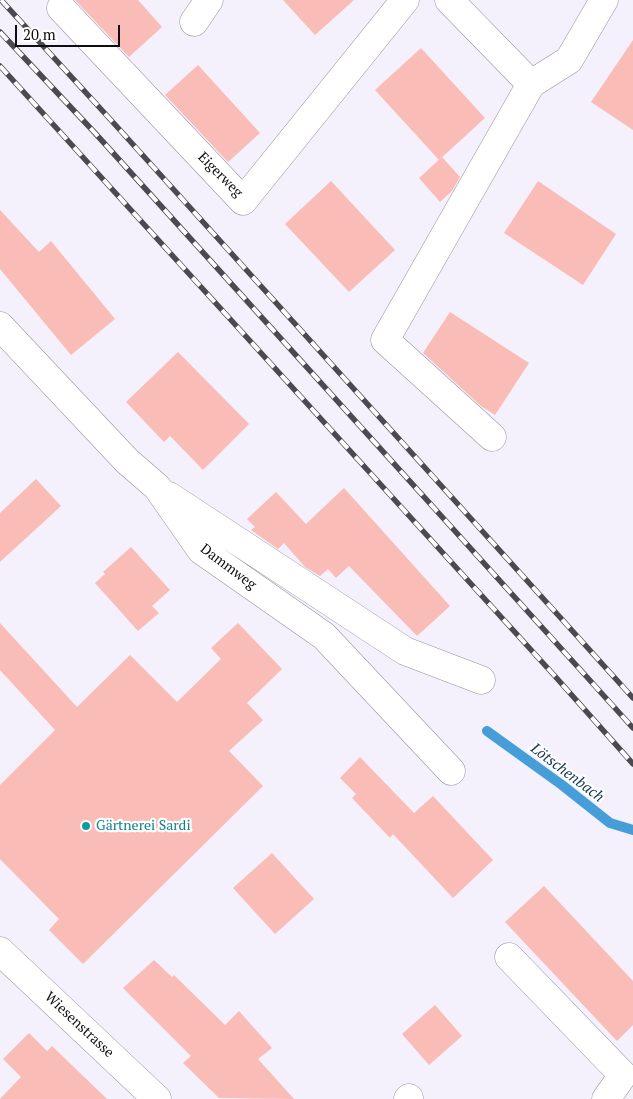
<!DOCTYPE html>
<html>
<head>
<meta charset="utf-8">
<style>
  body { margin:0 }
  #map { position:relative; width:633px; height:1099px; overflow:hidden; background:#f4f0fc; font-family:"PT Serif",serif }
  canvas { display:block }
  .scale { position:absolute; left:15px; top:25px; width:105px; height:22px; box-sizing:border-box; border:2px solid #0e0d11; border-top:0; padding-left:6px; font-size:15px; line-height:18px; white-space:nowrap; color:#0e0d11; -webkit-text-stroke:4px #fff; paint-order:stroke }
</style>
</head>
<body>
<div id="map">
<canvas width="633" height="1099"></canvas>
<div class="scale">20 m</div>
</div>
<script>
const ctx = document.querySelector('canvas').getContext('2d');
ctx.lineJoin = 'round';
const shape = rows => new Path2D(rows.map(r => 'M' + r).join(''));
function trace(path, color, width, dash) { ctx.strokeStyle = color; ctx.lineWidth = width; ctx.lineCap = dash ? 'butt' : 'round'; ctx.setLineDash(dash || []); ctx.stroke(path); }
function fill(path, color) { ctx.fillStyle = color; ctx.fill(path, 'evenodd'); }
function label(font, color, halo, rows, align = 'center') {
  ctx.font = font + ' "PT Serif",serif'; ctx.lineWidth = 4.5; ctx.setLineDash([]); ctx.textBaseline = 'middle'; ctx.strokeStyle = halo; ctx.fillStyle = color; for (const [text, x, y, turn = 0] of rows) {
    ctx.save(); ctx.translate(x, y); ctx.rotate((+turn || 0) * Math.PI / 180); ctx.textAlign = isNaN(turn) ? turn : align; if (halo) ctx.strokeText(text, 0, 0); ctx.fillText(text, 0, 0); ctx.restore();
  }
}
const stream = shape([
  [487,731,562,785,610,823,633,830]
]);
const building = shape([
  [75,0,138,0,162,27,129,57],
  [283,0,354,0,315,35],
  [633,40,633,130,591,102],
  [421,48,485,118,439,160,375,90],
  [198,65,260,133,228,162,165,95],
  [442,157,460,177,452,191,440,202,419,178],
  [331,181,395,250,349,292,285,224],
  [538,181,616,234,583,285,504,233],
  [0,210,39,252,51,241,115,319,71,355,0,269],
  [450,312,529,363,495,415,481,406,423,353],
  [178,352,249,424,203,470,170,436,164,442,126,402],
  [36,479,61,506,0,562,0,513],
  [344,488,450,606,417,636,349,566,336,578,328,569,320,576,305,567,284,543,278,549,251,530,255,527,247,519,276,492,306,524],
  [131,547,170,590,152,606,159,613,138,631,95,583,105,574,103,572],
  [0,623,77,707,130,655,177,702,221,659,211,648,238,623,282,669,247,703,263,720,229,751,263,786,83,964,49,930,59,919,0,859,0,785,55,730,0,670],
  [360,757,414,813,433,796,493,860,453,898,393,834,390,838,352,798,356,794,340,778],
  [272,853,314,899,275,934,233,888],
  [544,886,633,981,633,1025,617,1041,505,922],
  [154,960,172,977,174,975,225,1025,239,1011,272,1048,258,1059,294,1099,219,1098,183,1063,191,1056,123,988],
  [435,1005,462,1036,429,1065,402,1034],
  [29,1033,47,1051,52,1046,107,1099,0,1099,21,1077,3,1059]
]);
const street = shape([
  [449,0,531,84],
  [61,8,243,201,405,0],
  [194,22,209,0],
  [0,326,127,461,157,487,201,550,324,636,451,771],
  [492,437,385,340,531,84,569,60,604,0],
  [169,496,405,651,481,680],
  [0,951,157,1099],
  [509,957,623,1075,606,1099],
  [408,1099,409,1098]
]);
const rail = shape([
  [1,0,110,119,633,698],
  [0,32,95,133,633,728],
  [0,66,553,674,633,764]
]);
const markers = [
  [86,826,5,"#0f9aa8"]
];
const streetNames = [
  ["Eigerweg",220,175,45],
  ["Dammweg",228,567,37],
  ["Wiesenstrasse",79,1025,43]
];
const cultureNames = [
  ["Gärtnerei Sardi",96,826]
];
const waterNames = [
  ["Lötschenbach",567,773,37]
];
trace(stream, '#469ed8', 10);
fill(building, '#fabcb7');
trace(street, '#97939e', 29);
trace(street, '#fff', 28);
trace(rail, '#4c4a50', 5.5);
trace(rail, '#fff', 4, [11]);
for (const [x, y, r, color] of markers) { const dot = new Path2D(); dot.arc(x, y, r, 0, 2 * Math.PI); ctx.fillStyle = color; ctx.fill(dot); trace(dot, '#fff', 2); }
label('14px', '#0e0d11', '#fff', streetNames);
label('14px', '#0d838f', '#fff', cultureNames, 'left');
label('italic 15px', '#11374f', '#fff', waterNames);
</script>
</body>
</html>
